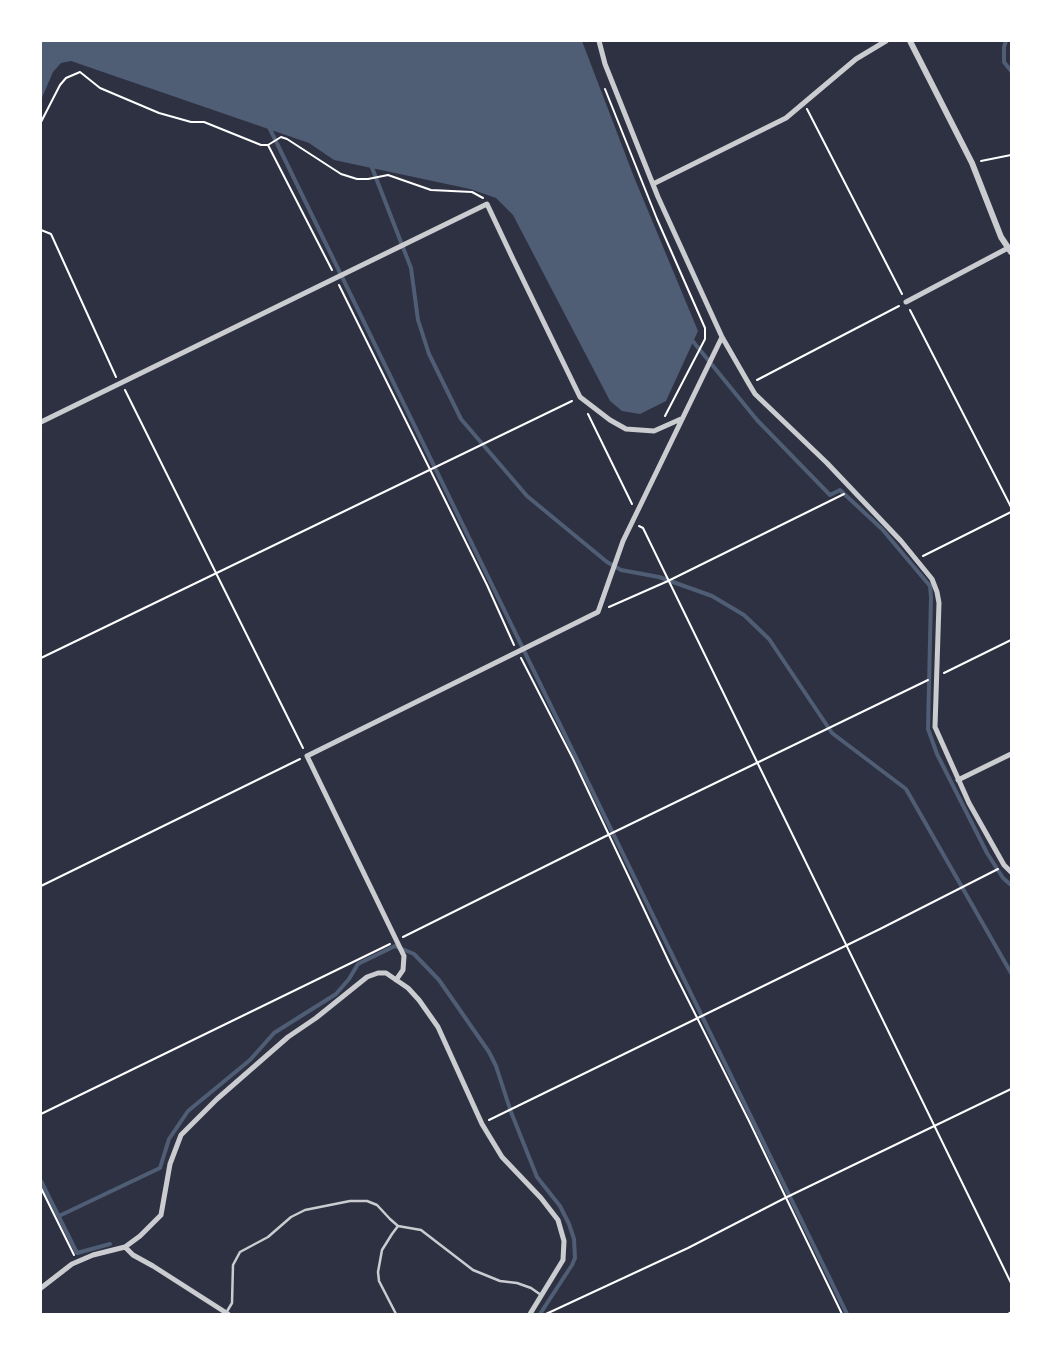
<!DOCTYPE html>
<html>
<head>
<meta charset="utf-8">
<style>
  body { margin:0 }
  #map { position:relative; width:1052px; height:1355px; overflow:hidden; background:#2d3142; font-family:Commissioner,sans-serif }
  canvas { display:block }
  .frame { position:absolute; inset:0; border:42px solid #fff; pointer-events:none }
</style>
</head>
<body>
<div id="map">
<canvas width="1052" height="1355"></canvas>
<div class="frame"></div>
</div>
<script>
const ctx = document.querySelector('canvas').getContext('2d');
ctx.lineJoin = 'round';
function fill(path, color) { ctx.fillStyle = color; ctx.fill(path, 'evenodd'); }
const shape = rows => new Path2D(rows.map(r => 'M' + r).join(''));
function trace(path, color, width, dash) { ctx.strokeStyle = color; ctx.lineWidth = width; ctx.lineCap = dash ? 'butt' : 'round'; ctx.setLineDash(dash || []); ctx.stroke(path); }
const water = shape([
  [41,41,582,41,634,177,698,331,666,401,640,414,622,411,610,401,513,215,496,198,470,189,334,160,309,143,71,61,61,63,53,72,41,100]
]);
const stream = shape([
  [1006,41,1004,47,1004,62,1011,71],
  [269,127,847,1314],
  [371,165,411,268,418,320,429,354,461,419,527,496,607,562,621,570,659,577,712,596,744,615,769,639,832,733,906,789,1011,973],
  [691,339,757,420,830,495,840,490,882,529,930,586,931,597,928,729,937,754,987,853,1003,878,1011,885],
  [41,1181,77,1253,110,1244],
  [59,1216,160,1168,169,1139,188,1111,250,1060,274,1033,336,994,349,979,358,964,395,946,414,954,439,980,489,1052,496,1066,511,1112,537,1177,560,1206,569,1224,574,1239,575,1258,572,1265,540,1314]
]);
const path = shape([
  [605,89,657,219,705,328,705,339,665,416],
  [807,109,902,294],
  [41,122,60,85,66,78,80,72,100,88,159,113,191,122,204,122,261,145,268,145,281,137,287,139,341,174,357,179,368,179,388,175,431,190,472,192,483,198],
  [268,145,332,270],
  [981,161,1011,155],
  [41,230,51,234,116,377],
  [339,285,487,585,514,645],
  [910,310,1011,507],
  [757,380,899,306],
  [125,390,303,748],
  [588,414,632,504],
  [639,526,643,528,1011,1283],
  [923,556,1011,512],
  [609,607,668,581,844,494],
  [41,658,572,401],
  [521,658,573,759,670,964,749,1121,842,1314],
  [944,673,1011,640],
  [41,886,300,759],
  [403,937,608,835,928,680],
  [41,1114,390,944],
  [489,1120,880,929,998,869],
  [41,1188,74,1255],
  [546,1314,688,1248,785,1198,1011,1089],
  [1008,1314,1011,1312]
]);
const service = shape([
  [226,1313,232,1303,233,1265,240,1252,268,1237,291,1217,305,1210,350,1201,367,1201,377,1205,390,1219,398,1226,421,1230,473,1270,500,1281,517,1283,531,1288,541,1295],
  [396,1314,379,1281,378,1272,382,1250,392,1234,398,1226]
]);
const minor = shape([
  [599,41,605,64,658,197,722,337,749,384,755,394,827,463,901,541,932,579,937,592,939,603,935,727,969,803,1004,865,1011,872],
  [653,184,786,118,856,59,886,41],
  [906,302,1008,248],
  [41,422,487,204,513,259,580,397,610,420,626,429,654,431,681,419],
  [958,780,1011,754],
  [396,980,403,970,404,956,307,756,598,612,623,541,722,337],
  [125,1247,133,1255,153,1266,228,1314],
  [41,1288,72,1264,93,1255,125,1247,140,1236,161,1215,170,1164,181,1135,217,1099,288,1037,316,1018,367,977,378,973,386,973,408,988,419,1000,438,1027,482,1124,502,1157,541,1198,558,1220,564,1241,563,1260,530,1314]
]);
const tertiary = shape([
  [910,41,972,163,1001,237,1011,252]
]);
fill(water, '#4f5d75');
trace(stream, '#4f5d75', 4);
trace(path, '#fff', 2);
trace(service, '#caccd0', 2.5);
trace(minor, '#caccd0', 5);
trace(tertiary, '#caccd0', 6);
</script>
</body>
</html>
